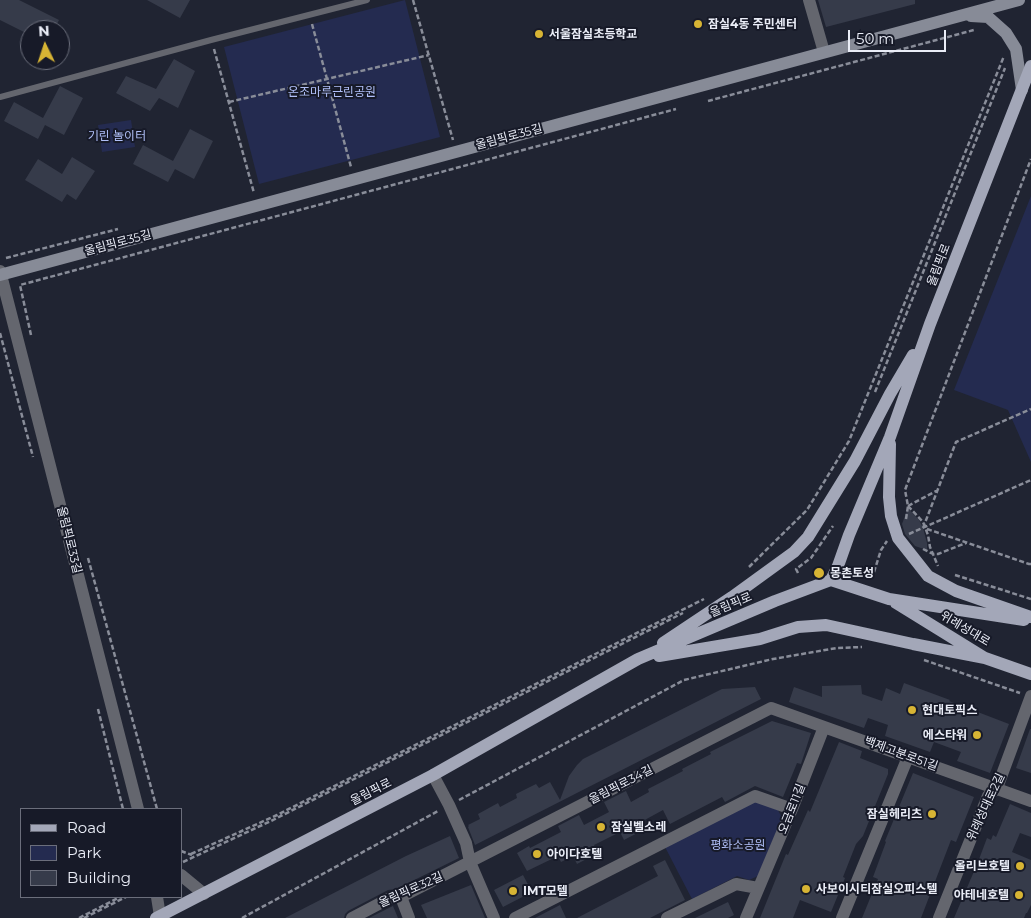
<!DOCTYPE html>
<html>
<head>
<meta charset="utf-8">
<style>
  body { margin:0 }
  #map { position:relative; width:1031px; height:918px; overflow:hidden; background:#202432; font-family:Montserrat,sans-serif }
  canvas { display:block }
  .legend { position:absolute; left:20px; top:808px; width:162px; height:90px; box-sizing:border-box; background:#171a28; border:1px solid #6b6e7b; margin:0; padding:6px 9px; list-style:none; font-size:15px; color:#eaedf7 }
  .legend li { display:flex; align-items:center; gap:10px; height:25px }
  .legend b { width:25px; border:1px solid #6b6e7b }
  .north { position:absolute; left:20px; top:20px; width:50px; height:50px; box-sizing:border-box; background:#171a28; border:1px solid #6b6e7b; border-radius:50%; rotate:356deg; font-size:14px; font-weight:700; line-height:20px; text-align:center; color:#eaedf7 }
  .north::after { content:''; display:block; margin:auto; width:18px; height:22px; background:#d7b434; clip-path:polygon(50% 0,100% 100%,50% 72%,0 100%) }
  .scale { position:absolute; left:848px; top:30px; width:98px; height:22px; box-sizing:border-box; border:2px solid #eaedf7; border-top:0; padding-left:6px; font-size:15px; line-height:18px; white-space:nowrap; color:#eaedf7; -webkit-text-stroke:4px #171a28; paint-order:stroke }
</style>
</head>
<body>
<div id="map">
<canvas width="1031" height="918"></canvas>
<ul class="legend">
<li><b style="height:6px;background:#a3a7b8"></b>Road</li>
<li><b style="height:14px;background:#242b50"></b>Park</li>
<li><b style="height:14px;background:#363b4a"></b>Building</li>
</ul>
<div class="north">N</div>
<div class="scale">50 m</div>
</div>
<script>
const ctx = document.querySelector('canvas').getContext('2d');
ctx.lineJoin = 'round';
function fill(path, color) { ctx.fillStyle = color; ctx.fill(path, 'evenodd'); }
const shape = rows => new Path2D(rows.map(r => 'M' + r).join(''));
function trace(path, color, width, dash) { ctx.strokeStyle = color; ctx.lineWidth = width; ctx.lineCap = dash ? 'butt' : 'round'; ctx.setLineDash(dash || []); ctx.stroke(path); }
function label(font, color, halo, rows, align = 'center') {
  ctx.font = font + ' Montserrat,"Noto Sans KR",sans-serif'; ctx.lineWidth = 4; ctx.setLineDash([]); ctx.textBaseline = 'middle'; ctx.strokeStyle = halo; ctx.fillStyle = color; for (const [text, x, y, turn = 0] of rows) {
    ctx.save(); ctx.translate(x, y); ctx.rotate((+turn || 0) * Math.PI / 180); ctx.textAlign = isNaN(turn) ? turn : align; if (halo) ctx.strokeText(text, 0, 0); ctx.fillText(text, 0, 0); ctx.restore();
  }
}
const green = shape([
  [405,0,440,137,259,184,224,47],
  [131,120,135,147,102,152,98,125],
  [1031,196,1031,462,1008,410,954,390],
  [755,801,778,810,782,818,758,876,749,880,737,876,692,899,665,847]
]);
const building = shape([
  [0,0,19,0,59,20,54,30,30,30,30,35,0,20],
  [147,0,190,0,180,18],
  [818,0,915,0,915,4,826,27],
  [174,59,195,71,178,108,159,98,150,111,116,93,126,76,156,89],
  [60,86,83,98,64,135,45,125,38,139,4,121,14,102,43,118],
  [190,129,213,141,194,179,175,169,168,182,133,164,143,145,173,161],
  [72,157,95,171,76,200,67,194,62,202,25,180,38,159,62,174],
  [908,508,919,520,923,528,927,543,927,550,915,546,905,534,902,524],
  [904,683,950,700,949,701,1009,724,990,773,957,761,961,752,934,742,930,752,885,736,888,725,868,718,864,728,789,702,794,687,822,697,822,686,861,685,862,694,882,701,886,688,900,694],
  [755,687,761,699,475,845,468,827,469,826,468,825,480,819,478,814,498,803,500,807,517,798,516,794,536,784,539,788,550,782,560,800,569,776,577,765,583,759,722,689],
  [772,721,811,733,801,764,797,763,783,797,755,786,725,802,722,797,670,824,663,810,641,822,645,829,624,840,620,832,594,845,598,853,577,864,573,856,561,862,558,856,527,871,517,853,529,846,530,848,561,832,558,826,579,815,584,825,609,812,604,802,626,791,631,802,649,792,648,789,683,771,682,769,711,754,710,752],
  [1030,729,1031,729,1031,773,1016,768],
  [839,742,862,751,860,758,888,769,888,774,863,836,856,844,843,877,845,878,831,912,800,900,793,918,760,918,786,854,788,855,808,810,810,812],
  [913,773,974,797,956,842,951,840,921,918,862,918,878,879,873,877,886,842,885,841],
  [1010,804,1031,813,1031,837,1020,833,1012,852,1031,860,1031,905,1027,913,1026,913,1024,918,954,918,978,862,987,838,991,840,993,835,996,837],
  [450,836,459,858,396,889,388,890,348,911,345,914,344,918,285,918,406,856],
  [665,860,685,900,650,918,577,918,658,876,653,866],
  [523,875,532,892,503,907,494,890],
  [471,885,485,918,427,918,421,905],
  [728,902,734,915,728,918,695,918],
  [560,905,566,918,535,918],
  [393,906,398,918,369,918]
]);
const path = shape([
  [413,0,453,140],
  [312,24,351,167],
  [214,49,254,193],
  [708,101,974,30],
  [229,102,429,55],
  [6,258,118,229],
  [0,333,33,457],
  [31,335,20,285,676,109],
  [875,392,1005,68],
  [908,506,923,522,928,535,930,547,938,566],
  [908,506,938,490],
  [906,519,908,506,905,490,1031,159],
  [923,528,956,442,1031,409],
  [927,529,1029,564,1031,564],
  [909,534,1031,480],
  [923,549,933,554,938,554,966,543],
  [88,558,157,809],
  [749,567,807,510,849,441,1004,56],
  [874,572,881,550,887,541],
  [798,573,796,569,811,558,833,526],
  [955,575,1031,599],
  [924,660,1020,693],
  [98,709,123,809],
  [459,800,684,680,773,659,837,648,862,647],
  [181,851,192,855],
  [191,854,277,815,704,599],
  [183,862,273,820,683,613],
  [79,918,120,897],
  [84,918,126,897],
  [242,918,438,811]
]);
const lane = shape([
  [0,97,211,40,367,0]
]);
const street = shape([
  [809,0,824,52],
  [0,271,138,809],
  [433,775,449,805,466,843,470,862,494,918],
  [181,875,204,894],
  [157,897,160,916],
  [401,897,409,918],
  [352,918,392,897,401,897,771,708,1031,801],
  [515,918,755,796,792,809],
  [667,918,736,884,758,888],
  [746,918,792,809,824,727],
  [842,918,908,757],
  [939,918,988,796,997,788,1031,696]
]);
const secondary = shape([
  [971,16,988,17,1006,33,1016,49,1022,90],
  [0,275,1019,0]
]);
const primary = shape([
  [890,444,889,497,891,516,898,538,928,576,956,591,1031,617],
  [831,580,889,599,1024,620],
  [896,603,985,658,1031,674],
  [663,643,732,597,794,552,808,537,855,461,890,394,913,355],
  [659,656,760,639,798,627,826,625,913,644,985,658],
  [156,918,433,775,638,659,775,601,831,580,838,566,849,535,890,437,930,324,1031,66]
]);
const markers = [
  [698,24,5,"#d7b434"],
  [539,34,5,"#d7b434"],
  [819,573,6,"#d7b434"],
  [912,710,5,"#d7b434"],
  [977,735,5,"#d7b434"],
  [932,814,5,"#d7b434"],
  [601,827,5,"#d7b434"],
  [537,854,5,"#d7b434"],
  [1020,866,5,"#d7b434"],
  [806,889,5,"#d7b434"],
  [513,891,5,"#d7b434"],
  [1019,895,5,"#d7b434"]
];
const poiNames = [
  ["잠실4동 주민센터",708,24],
  ["서울잠실초등학교",549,34],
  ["몽촌토성",830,573],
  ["현대토픽스",922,710],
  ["에스타워",967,735,"right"],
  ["잠실헤리츠",922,814,"right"],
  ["잠실벨소레",611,827],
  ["아이다호텔",547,854],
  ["올리브호텔",1010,866,"right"],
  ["사보이시티잠실오피스텔",816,889],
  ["IMT모텔",523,891],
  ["아테네호텔",1009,895,"right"]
];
const parkNames = [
  ["온조마루근린공원",332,92],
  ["기린 놀이터",117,136],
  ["평화소공원",738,845]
];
const streetNames = [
  ["올림픽로35길",509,137,-15],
  ["올림픽로35길",118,243,-15],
  ["올림픽로",939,265,-69],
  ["올림픽로33길",69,540,76],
  ["올림픽로",731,605,-23],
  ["위례성대로",965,629,31],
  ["백제고분로51길",901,754,20],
  ["올림픽로34길",621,785,-27],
  ["올림픽로",371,792,-27],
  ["위례성대로2길",986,807,-65],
  ["오금로11길",792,809,-68],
  ["올림픽로32길",411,890,-24]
];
fill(green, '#242b50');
fill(building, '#363b4a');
trace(path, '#898d99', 2.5, [5, 2.5]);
trace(lane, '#64666e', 6);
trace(street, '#64666e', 12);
trace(secondary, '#878b97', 12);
trace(primary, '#a3a7b8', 12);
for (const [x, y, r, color] of markers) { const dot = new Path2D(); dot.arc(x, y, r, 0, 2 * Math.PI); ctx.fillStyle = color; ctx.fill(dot); trace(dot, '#171a28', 2); }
label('bold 12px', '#eaedf7', '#171a28', poiNames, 'left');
label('12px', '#b0bff7', '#171a28', parkNames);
label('12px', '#eaedf7', '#171a28', streetNames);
</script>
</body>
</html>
